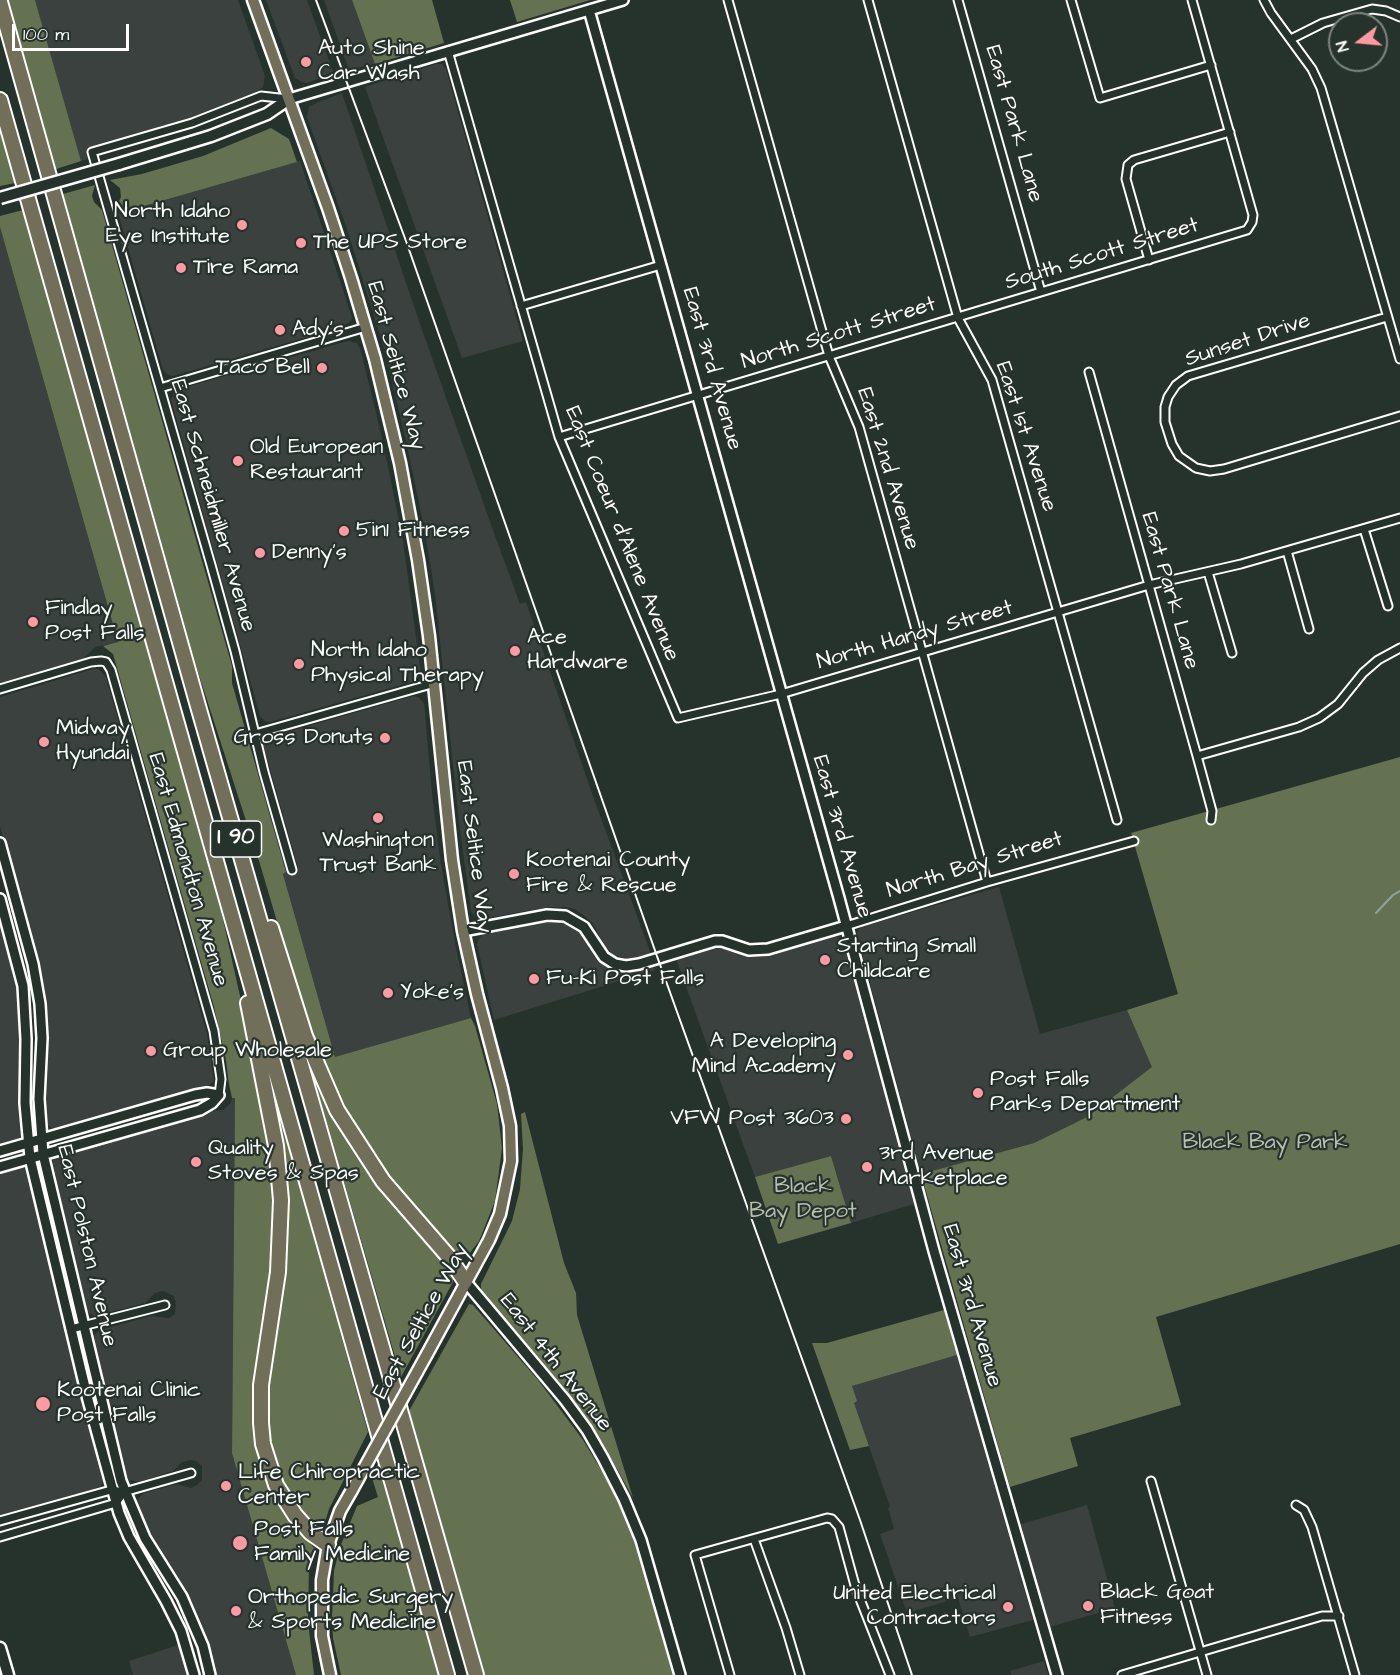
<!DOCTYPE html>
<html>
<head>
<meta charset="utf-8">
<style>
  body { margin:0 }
  #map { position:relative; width:1400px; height:1675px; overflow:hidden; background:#26332d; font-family:"Architects Daughter",sans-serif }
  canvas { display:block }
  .north { position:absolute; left:1328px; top:12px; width:60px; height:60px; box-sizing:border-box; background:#26332d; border:2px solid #7d8581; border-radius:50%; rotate:254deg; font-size:16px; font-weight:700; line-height:24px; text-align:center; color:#fff }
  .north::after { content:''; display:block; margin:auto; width:21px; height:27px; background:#ff9aa2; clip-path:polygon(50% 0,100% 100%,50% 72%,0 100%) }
  .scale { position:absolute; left:12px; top:24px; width:117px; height:27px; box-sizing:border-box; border:3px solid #fff; border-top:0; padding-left:8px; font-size:18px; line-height:21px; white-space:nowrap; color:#fff; -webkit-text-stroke:4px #26332d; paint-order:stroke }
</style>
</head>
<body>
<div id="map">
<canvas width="1400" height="1675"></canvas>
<div class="north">N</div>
<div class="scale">100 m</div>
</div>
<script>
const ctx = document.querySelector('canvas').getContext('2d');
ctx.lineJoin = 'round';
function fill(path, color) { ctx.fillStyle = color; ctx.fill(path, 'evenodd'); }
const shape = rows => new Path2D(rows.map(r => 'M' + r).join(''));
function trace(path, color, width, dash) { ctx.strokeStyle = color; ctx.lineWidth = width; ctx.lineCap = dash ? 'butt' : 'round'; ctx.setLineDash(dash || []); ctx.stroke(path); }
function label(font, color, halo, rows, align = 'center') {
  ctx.font = font + ' "Architects Daughter",sans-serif'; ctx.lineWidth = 4.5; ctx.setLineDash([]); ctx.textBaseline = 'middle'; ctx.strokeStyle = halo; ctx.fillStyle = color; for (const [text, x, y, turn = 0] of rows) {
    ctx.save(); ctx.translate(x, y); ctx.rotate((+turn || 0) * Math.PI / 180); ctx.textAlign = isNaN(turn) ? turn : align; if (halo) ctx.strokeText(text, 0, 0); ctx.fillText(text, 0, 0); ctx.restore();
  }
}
const built = shape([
  [35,0,238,0,265,76,263,87,258,91,188,119,87,149,86,152,88,159,81,161],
  [266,0,307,0,333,72,308,83,304,83,295,78],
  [324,0,352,0,375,64,349,70],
  [436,64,442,64,446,69,523,341,462,358,365,87],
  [342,93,420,324,494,533,520,604,526,602,594,799,651,954,628,959,613,955,603,944,594,925,586,917,575,909,566,907,550,907,480,919,476,918,471,911,459,822,435,594,425,532,405,436,383,345,348,232,307,117,309,107,314,104],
  [300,161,342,287,352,318,350,322,338,328,173,376,168,375,163,370,117,209,117,205,132,208,144,206],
  [0,227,118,642,95,647,83,659,0,683],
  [348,341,357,343,361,351,383,442,403,541,421,674,418,679,412,682,270,722,265,721,260,716,171,400,176,390],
  [93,669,98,669,106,677,207,1034,214,1081,205,1088,60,1129,53,1129,47,1125,46,1121,46,1025,40,974,32,939,0,826,0,697],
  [413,696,418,697,424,703,432,794,441,865,456,948,471,1018,335,1058,283,873,298,868,263,744,270,737],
  [999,887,1040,1034,1127,1010,1153,1067,1087,1117,1034,1143,921,1174,857,934,858,930,864,926],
  [0,914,12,955,21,1013,23,1128,22,1136,19,1140,0,1146],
  [557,920,565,922,578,930,596,958,608,967,616,971,631,972,654,966,655,970,494,1020,477,944,480,937,485,933],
  [834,936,841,938,843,941,914,1204,851,1223,831,1156,755,1177,676,959,720,947,746,956,762,957],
  [235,1097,232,1453,296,1675,215,1675,197,1617,173,1571,150,1536,137,1505,138,1499,144,1493,177,1484,191,1488,197,1485,202,1480,202,1466,196,1461,190,1460,182,1462,173,1471,140,1482,128,1480,123,1468,93,1340,94,1335,100,1330,151,1316,169,1318,175,1314,176,1304,174,1296,163,1291,155,1293,145,1303,95,1316,87,1312,51,1165,54,1158,58,1155,205,1112,223,1110,230,1104,232,1098],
  [17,1166,27,1169,31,1174,104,1478,101,1486,92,1490,0,1516,0,1171],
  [957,1355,1033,1620,970,1637,958,1598,907,1613,880,1534,894,1529,888,1508,890,1507,854,1403,852,1386],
  [1087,1505,1115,1608,1050,1627,1021,1524],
  [181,1644,191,1675,133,1675,129,1661],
  [1044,1661,1048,1675,1011,1675,1010,1671]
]);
const green = shape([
  [8,0,35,0,81,161,56,169],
  [352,0,432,0,444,43,375,64],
  [510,0,590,0,517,22],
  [271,128,289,139,297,162,144,206,132,208,117,205,121,197,120,188,110,180,142,174,203,156],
  [0,132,15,183,0,186],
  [95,185,92,196,94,202,102,210,232,666,232,683,286,872,283,874,335,1057,471,1018,475,1026,497,1104,502,1148,495,1201,479,1241,469,1254,459,1257,452,1254,375,1165,353,1128,311,1037,260,864,197,669,63,194],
  [23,210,222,915,260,1086,274,1162,275,1244,257,1390,279,1500,291,1521,315,1549,309,1565,308,1621,314,1675,296,1675,232,1453,235,1098,232,1098,229,1084,226,1060,214,1007,113,654,103,646,118,642,0,227,0,216],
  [1400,757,1400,1244,1156,1317,1181,1405,1070,1438,1078,1466,1010,1487,921,1174,1034,1143,1087,1117,1152,1067,1127,1010,1178,994,1131,833],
  [310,1065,325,1099,350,1144,388,1197,447,1265,453,1279,453,1282,401,1377],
  [525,1112,564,1263,576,1293,577,1315,633,1498,602,1442,565,1389,481,1292,481,1284,512,1221,520,1189,523,1149,521,1114],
  [277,1113,284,1131,368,1432,329,1509,322,1532,320,1532,310,1530,280,1481,268,1438,266,1396,283,1162],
  [831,1156,851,1223,778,1244,755,1177],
  [469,1304,473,1305,538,1380,583,1440,614,1491,634,1538,673,1675,485,1675,409,1411],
  [944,1310,957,1355,852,1386,857,1401,854,1403,869,1446,850,1450,812,1343,827,1343],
  [380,1461,439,1675,341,1675,333,1638,332,1619,334,1571,340,1547,357,1506,378,1497,371,1475]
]);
const stream = shape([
  [1376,913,1393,895,1400,891]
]);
const minor = shape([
  [728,0,829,356,859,427,987,882],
  [868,0,958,318,992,380,1117,820],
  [958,0,1041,292],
  [1071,0,1100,98,1211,65],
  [1264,0,1271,13,1312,69,1321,88,1400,359],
  [1291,39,1323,23,1372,9,1386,11,1400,17],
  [448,51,559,437,678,718,781,694,1149,585,1241,564,1400,518],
  [288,99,261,96,192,123,92,152,211,565,235,651,264,772,292,870],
  [1149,260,1126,179,1128,165,1134,160,1230,132],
  [521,306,661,265],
  [1387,317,1188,376,1176,385,1168,397,1165,407,1165,422,1172,444,1179,456,1196,468,1210,471,1224,469,1400,416],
  [1089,372,1197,756,1212,811,1211,820],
  [160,388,366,327],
  [559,437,1247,230,1252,222,1253,215,1192,0],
  [1364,529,1388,606],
  [1287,551,1309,629],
  [1208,572,1232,653],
  [0,689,91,662,101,661,106,662,111,670,214,1031,221,1079,219,1095],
  [255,734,435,683],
  [1197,756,1299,727,1319,718,1338,704,1363,673,1378,660,1400,648],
  [846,926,987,882,1134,841],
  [71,1329,165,1305],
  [1151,1481,1207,1675],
  [1296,1505,1304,1510,1312,1527,1355,1675],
  [0,1521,111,1490,124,1492,191,1473],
  [0,1537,116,1503,124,1492],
  [754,1539,786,1628,800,1675],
  [730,1675,695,1555,827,1518,832,1519,839,1527,856,1589,890,1675],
  [1122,1675,1322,1616,1339,1616]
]);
const tertiary = shape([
  [589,10,839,898,934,1251,1057,1675],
  [289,99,623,0],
  [0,843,33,964,40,1004,42,1038,39,1099,43,1154,121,1481,145,1538,182,1597,203,1646,210,1675],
  [0,899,23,986,26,1039,25,1103,30,1158,88,1400,119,1513,129,1537,166,1601,181,1631,194,1675],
  [463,931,547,915,565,916,584,927,604,957,615,964,626,966,639,964,715,941,722,941,749,950,768,949,846,926],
  [0,1151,195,1095,207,1093,219,1095,212,1103,200,1110,0,1167],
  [465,1281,565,1400,587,1430,603,1458,624,1499,641,1540,680,1675]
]);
const secondary = shape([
  [119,164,211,136,267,114,289,99],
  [0,1648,8,1675]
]);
const primary = shape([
  [253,0,328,208,351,278,375,359,400,463,418,560,429,636,452,860,463,931,477,994,502,1088,510,1126,511,1161,500,1214,489,1240,427,1354],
  [330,1675,322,1636,322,1580,328,1545,340,1511,352,1490]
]);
const motorway = shape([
  [0,2,198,706,476,1675],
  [0,100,447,1675],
  [271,928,305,1036,337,1110,383,1181,448,1256,465,1281],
  [248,1003,276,1146,281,1200,278,1272,261,1385,261,1423,263,1444,276,1485,295,1515,311,1533,328,1545]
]);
const rail = shape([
  [316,0,406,241,658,959,860,1520,912,1675]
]);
const secondaryBridge = shape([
  [0,198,119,164]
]);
const primaryBridge = shape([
  [352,1490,427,1354]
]);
const markers = [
  [306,62,6,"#ff9aa2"],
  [242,225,6,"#ff9aa2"],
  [301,243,6,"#ff9aa2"],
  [181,268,6,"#ff9aa2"],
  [280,330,6,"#ff9aa2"],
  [322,368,6,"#ff9aa2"],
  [238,461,6,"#ff9aa2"],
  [344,531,6,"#ff9aa2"],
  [260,553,6,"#ff9aa2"],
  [33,622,6,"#ff9aa2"],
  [515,651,6,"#ff9aa2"],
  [299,664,6,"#ff9aa2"],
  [385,738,6,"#ff9aa2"],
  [44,742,6,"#ff9aa2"],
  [378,818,6,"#ff9aa2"],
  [514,874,6,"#ff9aa2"],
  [825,960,6,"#ff9aa2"],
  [534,979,6,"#ff9aa2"],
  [388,993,6,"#ff9aa2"],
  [151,1051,6,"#ff9aa2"],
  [848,1055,6,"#ff9aa2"],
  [978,1093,6,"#ff9aa2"],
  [846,1119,6,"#ff9aa2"],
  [196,1162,6,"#ff9aa2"],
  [867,1167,6,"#ff9aa2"],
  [43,1404,8,"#ff9aa2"],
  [226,1486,6,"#ff9aa2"],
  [240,1543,8,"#ff9aa2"],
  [1088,1606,6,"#ff9aa2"],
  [1008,1607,6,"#ff9aa2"],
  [236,1611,6,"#ff9aa2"]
];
const shields = [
  [236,839,51]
];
const shieldNames = [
  ["I 90",236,839]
];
const poiNames = [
  ["Auto Shine",318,49],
  ["Car Wash",318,74],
  ["North Idaho",230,212,"right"],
  ["Eye Institute",230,237,"right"],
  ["The UPS Store",313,243],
  ["Tire Rama",193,268],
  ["Ady's",292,330],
  ["Taco Bell",310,368,"right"],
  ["Old European",250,448],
  ["Restaurant",250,473],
  ["5in1 Fitness",356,531],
  ["Denny's",272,553],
  ["Findlay",45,609],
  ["Post Falls",45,634],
  ["Ace",527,638],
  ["Hardware",527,663],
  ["North Idaho",311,651],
  ["Physical Therapy",311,676],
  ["Midway",56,729],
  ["Hyundai",56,754],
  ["Gross Donuts",373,738,"right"],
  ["Washington",378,841,"center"],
  ["Trust Bank",378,866,"center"],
  ["Kootenai County",526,861],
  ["Fire & Rescue",526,886],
  ["Starting Small",837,947],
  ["Childcare",837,972],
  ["Fu-Ki Post Falls",546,979],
  ["Yoke's",400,993],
  ["A Developing",836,1042,"right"],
  ["Mind Academy",836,1067,"right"],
  ["Group Wholesale",163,1051],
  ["Post Falls",990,1080],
  ["Parks Department",990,1105],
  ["VFW Post 3603",834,1119,"right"],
  ["Quality",208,1149],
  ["Stoves & Spas",208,1174],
  ["3rd Avenue",879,1154],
  ["Marketplace",879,1179],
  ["Kootenai Clinic",57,1391],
  ["Post Falls",57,1416],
  ["Life Chiropractic",238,1473],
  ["Center",238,1498],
  ["Post Falls",254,1530],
  ["Family Medicine",254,1555],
  ["Black Goat",1100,1593],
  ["Fitness",1100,1618],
  ["United Electrical",996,1594,"right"],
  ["Contractors",996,1619,"right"],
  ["Orthopedic Surgery",248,1598],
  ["& Sports Medicine",248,1623]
];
const streetNames = [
  ["East Park Lane",1013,124,74],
  ["South Scott Street",1102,255,-17],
  ["North Scott Street",839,334,-17],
  ["Sunset Drive",1248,341,-18],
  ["East Seltice Way",395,366,75],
  ["East 3rd Avenue",711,369,74],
  ["East 1st Avenue",1025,437,72],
  ["East 2nd Avenue",887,469,73],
  ["East Schneidmiller Avenue",212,506,74],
  ["East Coeur d'Alene Avenue",621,534,68],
  ["East Park Lane",1169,591,74],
  ["North Handy Street",915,636,-16],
  ["East 3rd Avenue",841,837,74],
  ["East Seltice Way",473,847,83],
  ["North Bay Street",975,866,-17],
  ["East Edmondton Avenue",187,870,74],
  ["East Polston Avenue",86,1246,77],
  ["East 3rd Avenue",971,1306,74],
  ["East Seltice Way",422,1322,-61],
  ["East 4th Avenue",555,1363,52]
];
const parkNames = [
  ["Black Bay Park",1265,1143],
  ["Black",803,1187],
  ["Bay Depot",803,1212]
];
fill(built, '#3a413f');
fill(green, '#657252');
trace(stream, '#8ea3a4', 2);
trace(minor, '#fff', 11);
trace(tertiary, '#fff', 14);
trace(secondary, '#fff', 15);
trace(primary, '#fff', 15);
trace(motorway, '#fff', 18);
trace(minor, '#26332d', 7);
trace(tertiary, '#26332d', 9);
trace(secondary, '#26332d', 10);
trace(primary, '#716e59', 10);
trace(motorway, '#716e59', 14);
trace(rail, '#fff', 2);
trace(secondaryBridge, '#fff', 15, []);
trace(primaryBridge, '#fff', 15, []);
trace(secondaryBridge, '#26332d', 10);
trace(primaryBridge, '#716e59', 10);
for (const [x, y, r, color] of markers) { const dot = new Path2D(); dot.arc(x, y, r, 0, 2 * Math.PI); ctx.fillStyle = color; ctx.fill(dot); trace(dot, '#26332d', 2); }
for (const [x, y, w] of shields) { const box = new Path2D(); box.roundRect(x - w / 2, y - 18, w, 36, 4.5); ctx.fillStyle = '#26332d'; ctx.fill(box); trace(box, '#fff', 1.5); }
label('bold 21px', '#fff', null, shieldNames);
label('22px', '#fff', '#26332d', poiNames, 'left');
label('22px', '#fff', '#26332d', streetNames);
label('22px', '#bac0b1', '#26332d', parkNames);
</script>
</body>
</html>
